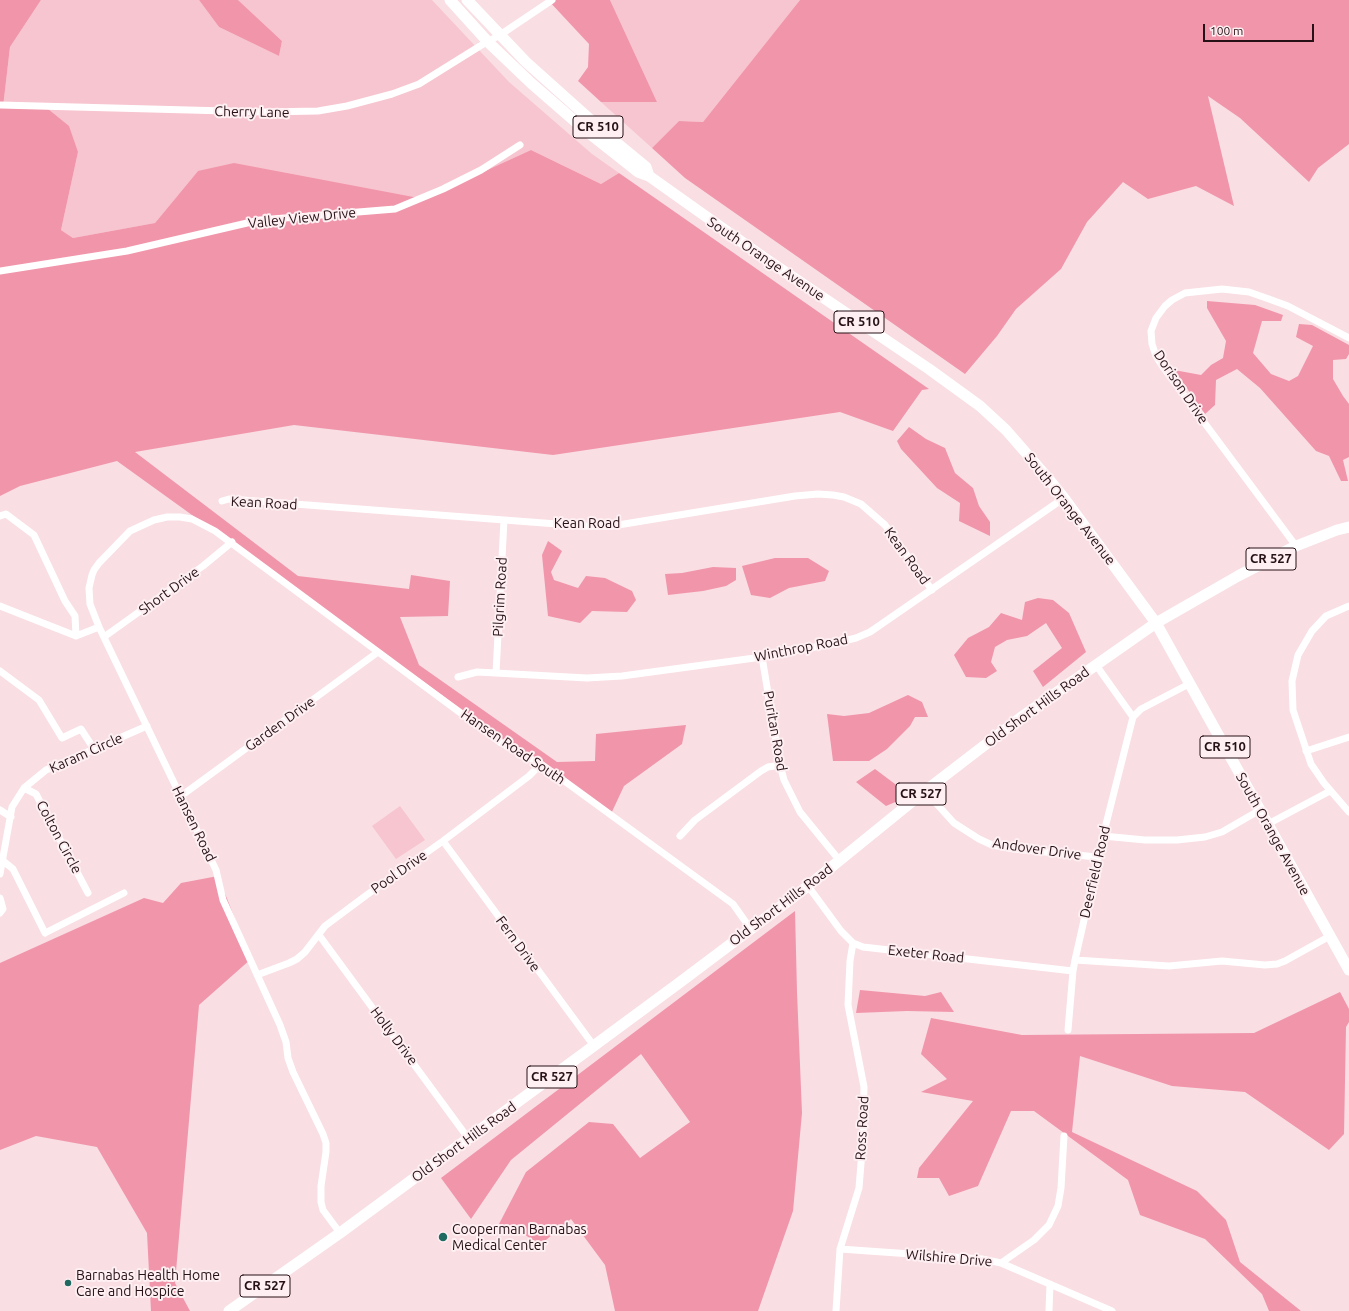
<!DOCTYPE html>
<html>
<head>
<meta charset="utf-8">
<style>
  body { margin:0 }
  #map { position:relative; width:1349px; height:1311px; overflow:hidden; background:#f9dee3; font-family:Ubuntu,sans-serif }
  canvas { display:block }
  .scale { position:absolute; left:1203px; top:24px; width:111px; height:18px; box-sizing:border-box; border:2px solid #261116; border-top:0; padding-left:5px; font-size:12px; line-height:14px; white-space:nowrap; color:#261116; -webkit-text-stroke:3px #fdeff2; paint-order:stroke }
</style>
</head>
<body>
<div id="map">
<canvas width="1349" height="1311"></canvas>
<div class="scale">100 m</div>
</div>
<script>
const ctx = document.querySelector('canvas').getContext('2d');
ctx.lineJoin = 'round';
function fill(path, color) { ctx.fillStyle = color; ctx.fill(path, 'evenodd'); }
const shape = rows => new Path2D(rows.map(r => 'M' + r).join(''));
function trace(path, color, width, dash) { ctx.strokeStyle = color; ctx.lineWidth = width; ctx.lineCap = dash ? 'butt' : 'round'; ctx.setLineDash(dash || []); ctx.stroke(path); }
function label(font, color, halo, rows, align = 'center') {
  ctx.font = font + ' Ubuntu,sans-serif'; ctx.lineWidth = 4; ctx.setLineDash([]); ctx.textBaseline = 'middle'; ctx.strokeStyle = halo; ctx.fillStyle = color; for (const [text, x, y, turn = 0] of rows) {
    ctx.save(); ctx.translate(x, y); ctx.rotate((+turn || 0) * Math.PI / 180); ctx.textAlign = isNaN(turn) ? turn : align; if (halo) ctx.strokeText(text, 0, 0); ctx.fillText(text, 0, 0); ctx.restore();
  }
}
const green = shape([
  [41,0,199,0,219,27,279,56,282,41,238,0,432,0,509,82,592,154,619,173,601,184,531,150,424,199,198,171,155,223,73,238,61,230,78,152,3,107,10,47],
  [610,0,800,0,703,122,679,121,652,148,601,102,657,102],
  [400,806,425,840,396,859,372,826]
]);
const forest = shape([
  [0,0,41,0,10,47,3,107,48,109,69,126,78,152,61,230,73,238,155,223,198,171,234,163,424,199,531,150,601,184,619,173,929,389,922,390,893,431,840,412,553,455,294,425,135,452,298,576,409,589,411,575,450,581,448,616,400,617,419,665,557,762,595,761,596,734,686,725,682,744,624,786,610,816,117,461,20,486,0,496],
  [199,0,238,0,282,41,279,56,219,27],
  [548,0,610,0,657,102,601,102,578,81,588,67,589,44],
  [800,0,1349,0,1349,144,1318,168,1309,182,1240,118,1208,96,1234,206,1196,186,1148,199,1123,182,1087,222,1061,269,1016,309,997,336,965,374,685,178,652,148,679,121,703,122],
  [1207,301,1255,305,1283,315,1281,321,1262,321,1253,353,1271,374,1289,381,1298,376,1313,346,1296,337,1299,324,1312,325,1349,345,1349,354,1346,359,1333,360,1333,379,1343,396,1349,404,1349,457,1343,460,1348,481,1341,481,1329,456,1316,451,1260,388,1237,369,1216,380,1215,405,1205,414,1174,370,1201,375,1211,365,1223,358,1226,341,1207,308],
  [909,427,926,439,945,448,955,473,973,488,979,506,990,522,990,536,959,521,960,503,937,488,901,449,897,441],
  [548,541,562,551,551,572,554,580,578,588,586,576,605,578,632,591,636,600,627,612,592,611,580,623,548,616,542,555],
  [775,558,808,558,829,571,825,581,789,588,770,598,751,595,742,566],
  [713,567,736,568,736,580,726,586,703,591,668,595,665,574,682,573],
  [1038,598,1053,600,1069,613,1086,652,1043,687,1033,671,1062,648,1046,623,1027,636,1007,640,995,647,991,662,997,671,986,678,966,677,954,655,968,638,989,627,1001,613,1022,620,1025,602],
  [908,695,922,702,928,717,915,717,910,726,887,749,869,761,833,761,827,714,844,716,869,713],
  [875,769,895,784,906,788,907,797,886,806,856,782],
  [218,876,251,959,199,1005,175,1283,190,1311,151,1311,147,1233,97,1147,36,1136,0,1150,0,963,144,898,163,903,181,883],
  [795,911,797,992,802,1113,793,1211,758,1311,615,1311,605,1265,571,1219,540,1245,518,1230,499,1224,526,1172,589,1122,613,1124,640,1158,690,1122,641,1054,511,1160,471,1219,441,1178],
  [860,990,925,996,941,992,954,1012,907,1011,856,1013],
  [1340,992,1349,1009,1349,1022,1346,1027,1344,1134,1329,1150,1245,1092,1172,1086,1080,1056,1072,1132,1197,1191,1226,1220,1240,1262,1301,1311,1269,1311,1262,1294,1205,1239,1140,1215,1128,1180,1034,1111,1011,1111,978,1186,949,1196,939,1178,917,1178,919,1168,973,1101,921,1092,947,1079,921,1054,931,1018,1022,1035,1254,1033]
]);
const minor = shape([
  [0,105,264,112,318,111,347,106,392,94,419,84,480,46,500,35,552,0],
  [0,271,127,251,260,220,395,209,443,189,481,170,520,145],
  [222,501,229,499,583,526,612,526,795,496,818,494,833,495,844,497,861,504,885,525,932,590],
  [0,516,6,514,34,535,65,601,75,616,76,636,99,627],
  [1296,546,1163,367,1156,356,1152,344,1151,331,1156,318,1165,306,1172,300,1185,293,1222,289,1249,292,1269,299,1288,306,1349,338],
  [0,606,76,636],
  [1349,606,1326,616,1312,631,1298,655,1292,681,1293,710,1311,764,1324,783,1349,812],
  [104,637,203,566,232,542],
  [762,657,780,765,784,780,800,812,840,861],
  [1096,665,1133,717],
  [0,671,39,700,62,738,81,729,94,749],
  [496,673,504,520],
  [458,677,477,672,587,678,622,676,762,657,831,644,856,638,870,632,1064,498],
  [1306,751,1349,737],
  [24,788,36,794,88,893],
  [925,791,954,823,979,839,992,845,1014,849,1097,857],
  [181,796,378,652],
  [0,810,11,817],
  [1268,824,1330,791],
  [680,836,695,820,761,771,768,767,780,765],
  [1103,836,1145,840,1177,840,1205,837,1222,832,1260,810],
  [443,841,594,1046],
  [2,860,13,869,45,933,124,893],
  [0,874,12,807,24,788,46,770,147,726],
  [808,886,841,931,853,943,863,947,1073,971],
  [0,898,3,909,0,913],
  [319,935,468,1138],
  [1075,960,1169,966,1222,961,1265,965,1277,964,1285,961,1330,936],
  [257,975,289,963,297,959,305,952,325,926,368,894,443,841,529,776,541,764],
  [1068,1030,1073,971,1075,960,1103,836,1133,717,1141,709,1189,684],
  [340,1233,323,1210,321,1202,321,1186,326,1152,326,1143,323,1134,293,1072,288,1058,286,1042,280,1025,223,900,216,870,99,627,90,604,89,588,92,575,94,570,99,563,130,531,154,520,167,517,180,517,192,519,215,531,501,743,541,764,733,904,750,928],
  [840,1249,982,1259,1001,1263,1034,1240,1049,1225,1058,1206,1061,1188,1064,1136],
  [1001,1263,1112,1311],
  [836,1311,840,1249,859,1188,863,1139,864,1087,848,1005,850,961,853,943],
  [1049,1311,1050,1284]
]);
const primary = shape([
  [450,0,488,42,531,83,585,130,638,172,649,176,763,257,929,369,980,406,1006,430,1047,477,1064,498,1156,623,1349,970],
  [467,0,526,62,612,139,646,167,649,176],
  [229,1311,340,1233,679,983,808,886,925,791,1020,718,1096,665,1156,623,1238,576,1296,546,1337,530,1349,527]
]);
const markers = [
  [443,1237,5,"#1f6961"],
  [68,1283,4,"#1f6961"]
];
const shields = [
  [598,127,50],
  [859,322,50],
  [1271,559,50],
  [1225,747,50],
  [921,794,50],
  [552,1077,50],
  [265,1286,50]
];
const shieldNames = [
  ["CR 510",598,127],
  ["CR 510",859,322],
  ["CR 527",1271,559],
  ["CR 510",1225,747],
  ["CR 527",921,794],
  ["CR 527",552,1077],
  ["CR 527",265,1286]
];
const streetNames = [
  ["Cherry Lane",252,112,1],
  ["Valley View Drive",302,218,-6],
  ["South Orange Avenue",766,259,34],
  ["Dorison Drive",1181,387,56],
  ["Kean Road",264,503,3],
  ["South Orange Avenue",1070,509,52],
  ["Kean Road",587,523],
  ["Kean Road",907,556,54],
  ["Short Drive",169,591,-36],
  ["Pilgrim Road",500,597,-87],
  ["Winthrop Road",801,648,-11],
  ["Old Short Hills Road",1037,707,-36],
  ["Garden Drive",280,724,-36],
  ["Puritan Road",775,731,80],
  ["Hansen Road South",513,747,34],
  ["Karam Circle",86,753,-24],
  ["Hansen Road",194,824,64],
  ["South Orange Avenue",1273,834,61],
  ["Colton Circle",59,837,62],
  ["Andover Drive",1037,849,8],
  ["Pool Drive",399,872,-35],
  ["Deerfield Road",1095,872,-77],
  ["Old Short Hills Road",781,905,-37],
  ["Fern Drive",518,944,54],
  ["Exeter Road",926,954,6],
  ["Holly Drive",394,1036,53],
  ["Ross Road",862,1128,-87],
  ["Old Short Hills Road",464,1142,-36],
  ["Wilshire Drive",949,1258,5]
];
const poiNames = [
  ["Cooperman Barnabas",452,1229],
  ["Medical Center",452,1245],
  ["Barnabas Health Home",76,1275],
  ["Care and Hospice",76,1291]
];
fill(green, '#f7c5cf');
fill(forest, '#f195aa');
trace(minor, '#fff', 7);
trace(primary, '#fff', 11);
for (const [x, y, r, color] of markers) { const dot = new Path2D(); dot.arc(x, y, r, 0, 2 * Math.PI); ctx.fillStyle = color; ctx.fill(dot); trace(dot, '#fdeff2', 1.5); }
for (const [x, y, w] of shields) { const box = new Path2D(); box.roundRect(x - w / 2, y - 11, w, 22, 3); ctx.fillStyle = '#fdeff2'; ctx.fill(box); trace(box, '#261116', 1); }
label('bold 13px', '#261116', null, shieldNames);
label('14px', '#261116', '#fdeff2', streetNames);
label('14px', '#261116', '#fdeff2', poiNames, 'left');
</script>
</body>
</html>
